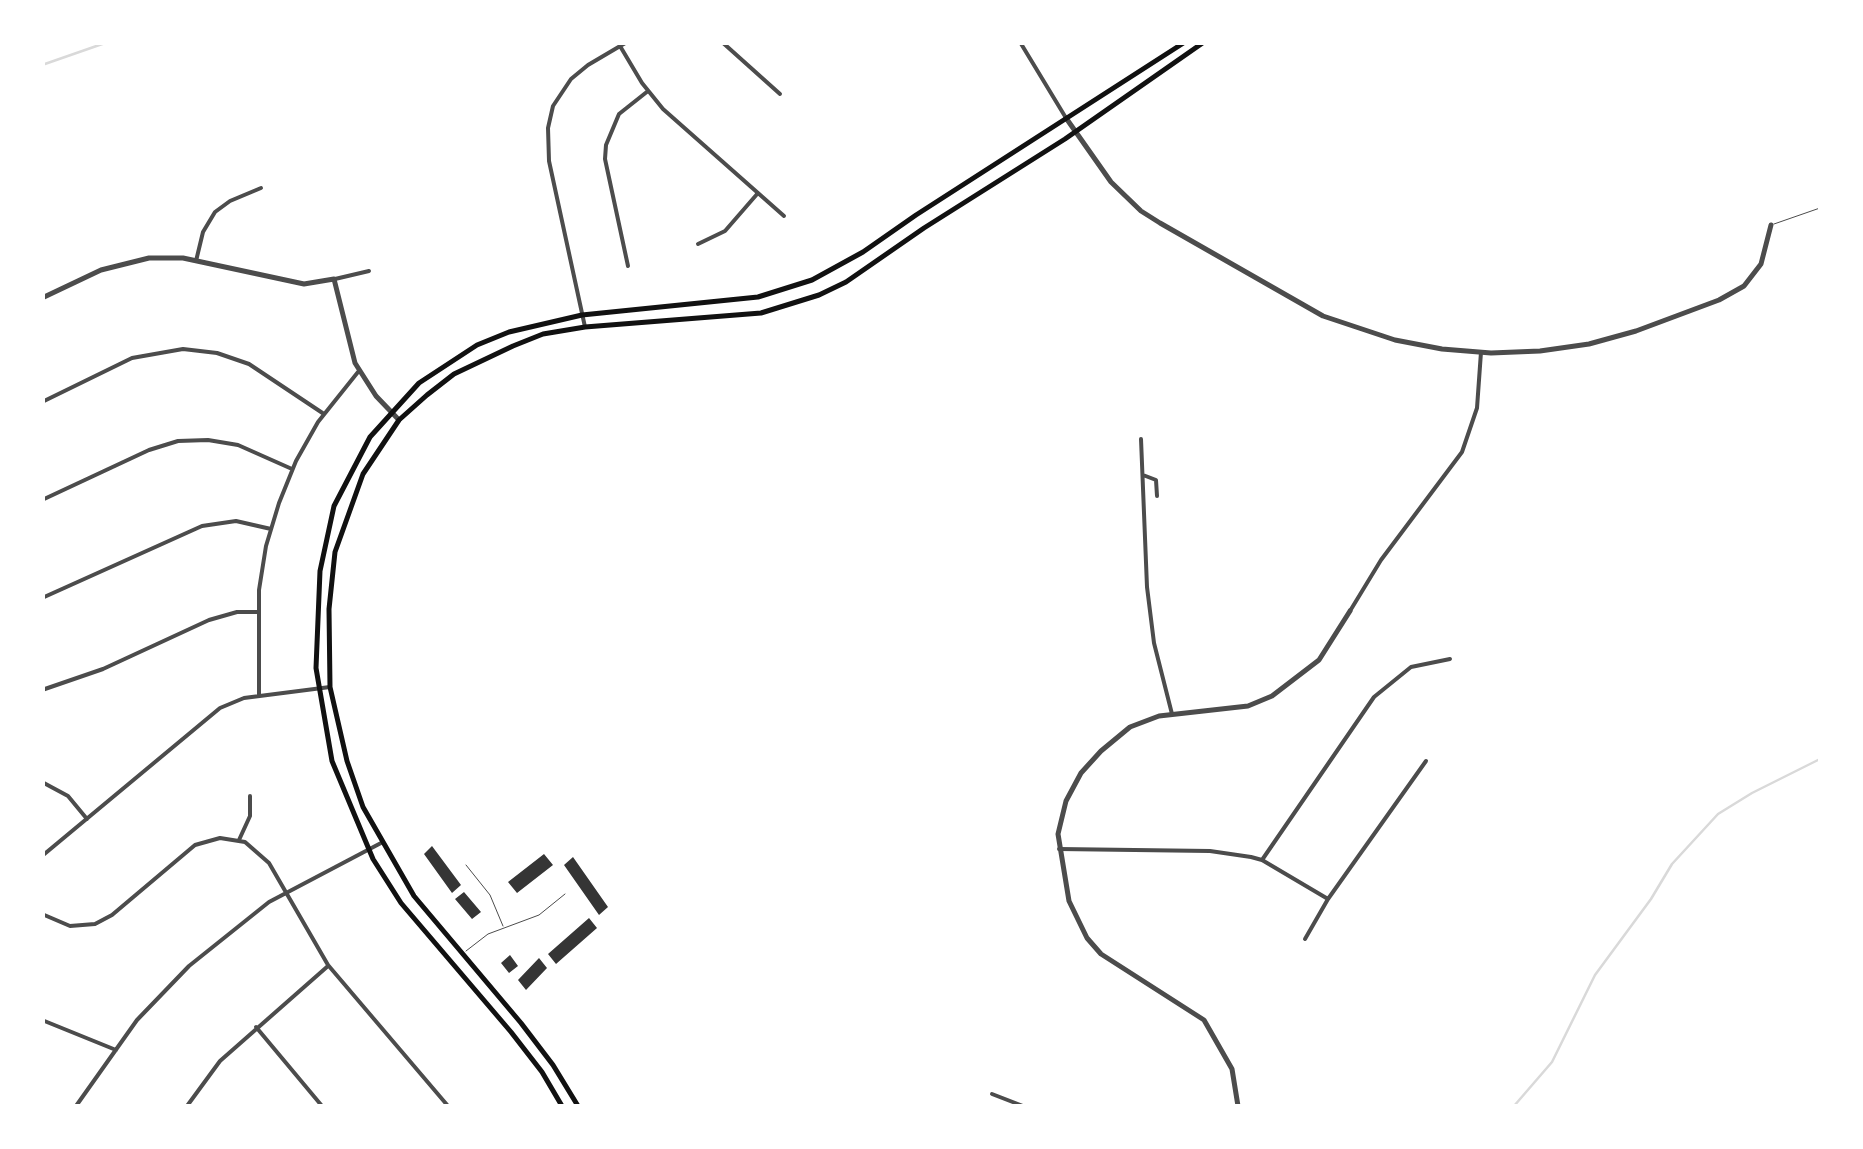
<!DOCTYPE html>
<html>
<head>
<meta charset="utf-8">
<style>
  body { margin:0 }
  #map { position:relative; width:1863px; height:1149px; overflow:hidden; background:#fff; font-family:Helvetica,sans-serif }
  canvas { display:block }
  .frame { position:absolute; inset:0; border:45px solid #fff; pointer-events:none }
</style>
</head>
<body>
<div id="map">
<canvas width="1863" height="1149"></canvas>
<div class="frame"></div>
</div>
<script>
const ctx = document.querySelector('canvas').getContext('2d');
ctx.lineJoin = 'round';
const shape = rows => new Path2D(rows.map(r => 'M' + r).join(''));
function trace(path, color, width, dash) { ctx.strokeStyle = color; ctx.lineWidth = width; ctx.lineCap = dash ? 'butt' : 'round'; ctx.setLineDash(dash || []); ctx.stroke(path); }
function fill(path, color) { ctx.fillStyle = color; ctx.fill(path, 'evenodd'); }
const stream = shape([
  [42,65,108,42],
  [1514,1106,1552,1062,1595,975,1651,899,1672,864,1718,814,1752,793,1820,759]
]);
const building = shape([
  [432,846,461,885,452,893,424,854],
  [544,854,553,865,517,893,508,882],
  [573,857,608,907,599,915,564,865],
  [464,892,481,912,472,919,455,899],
  [589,918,597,928,556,964,548,954],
  [510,955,518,966,509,973,501,963],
  [539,958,547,968,526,990,518,980]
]);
const service = shape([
  [1774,224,1820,208],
  [466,865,490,895,503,926],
  [466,951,488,934,539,915,565,894]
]);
const minor = shape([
  [722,42,780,94],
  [1020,42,1066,118],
  [620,46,642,83,663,109,784,216],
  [698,244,725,231,758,193],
  [196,261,203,232,215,212,230,201,261,188],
  [628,266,605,159,606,145,619,114,648,91],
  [335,279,369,271],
  [585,327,549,161,548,128,553,106,571,79,588,65,627,42],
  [42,402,132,358,183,349,217,353,249,364,324,414],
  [1141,439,1147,587,1154,643,1172,714],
  [1143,475,1156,480,1157,496],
  [42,500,149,450,178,441,208,440,238,445,292,469],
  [42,598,202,526,236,521,271,529],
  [1350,611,1381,560,1462,452,1477,408,1481,352],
  [42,690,103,669,209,620,237,612,257,612],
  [259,696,259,590,266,546,279,503,296,461,318,422,358,372],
  [42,782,68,796,87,819],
  [239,840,250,816,250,796],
  [1059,849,1210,851,1251,857,1262,860,1328,899],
  [42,856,220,708,244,698,330,687],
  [1262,860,1374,697,1411,667,1450,659],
  [42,914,70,926,95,924,112,915,195,845,220,838,245,842,269,863,328,965,448,1106],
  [1305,939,1328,899,1426,761],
  [42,1020,116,1050],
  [256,1027,322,1106],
  [992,1094,1023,1106],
  [76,1106,137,1020,189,966,269,902,381,843],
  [187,1106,220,1061,328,966]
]);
const tertiary = shape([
  [1066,118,1111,182,1141,211,1160,223,1323,316,1395,340,1442,349,1491,353,1540,351,1589,344,1636,331,1719,300,1744,286,1761,264,1771,225],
  [42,298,101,270,149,258,183,258,304,284,334,279,355,363,376,396,399,420],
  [1238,1106,1232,1069,1204,1020,1101,954,1087,938,1069,901,1058,834,1066,801,1081,773,1101,751,1130,727,1159,716,1248,706,1272,696,1319,660,1350,611]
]);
const secondary = shape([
  [562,1106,542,1072,511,1032,401,903,373,859,332,761,316,668,320,571,334,506,370,437,419,383,477,345,509,332,582,315,758,297,812,280,863,252,916,215,1185,42],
  [578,1106,553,1065,521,1023,414,896,363,807,347,761,330,687,329,609,335,552,363,474,399,420,427,395,454,374,513,346,543,334,585,327,761,313,819,295,846,282,924,228,1065,139,1204,42]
]);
trace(stream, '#d9d9d9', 2.5);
fill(building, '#353535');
trace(service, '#4c4c4c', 1);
trace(minor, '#4c4c4c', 4);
trace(tertiary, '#4c4c4c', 5);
trace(secondary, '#111', 5);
</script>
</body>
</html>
